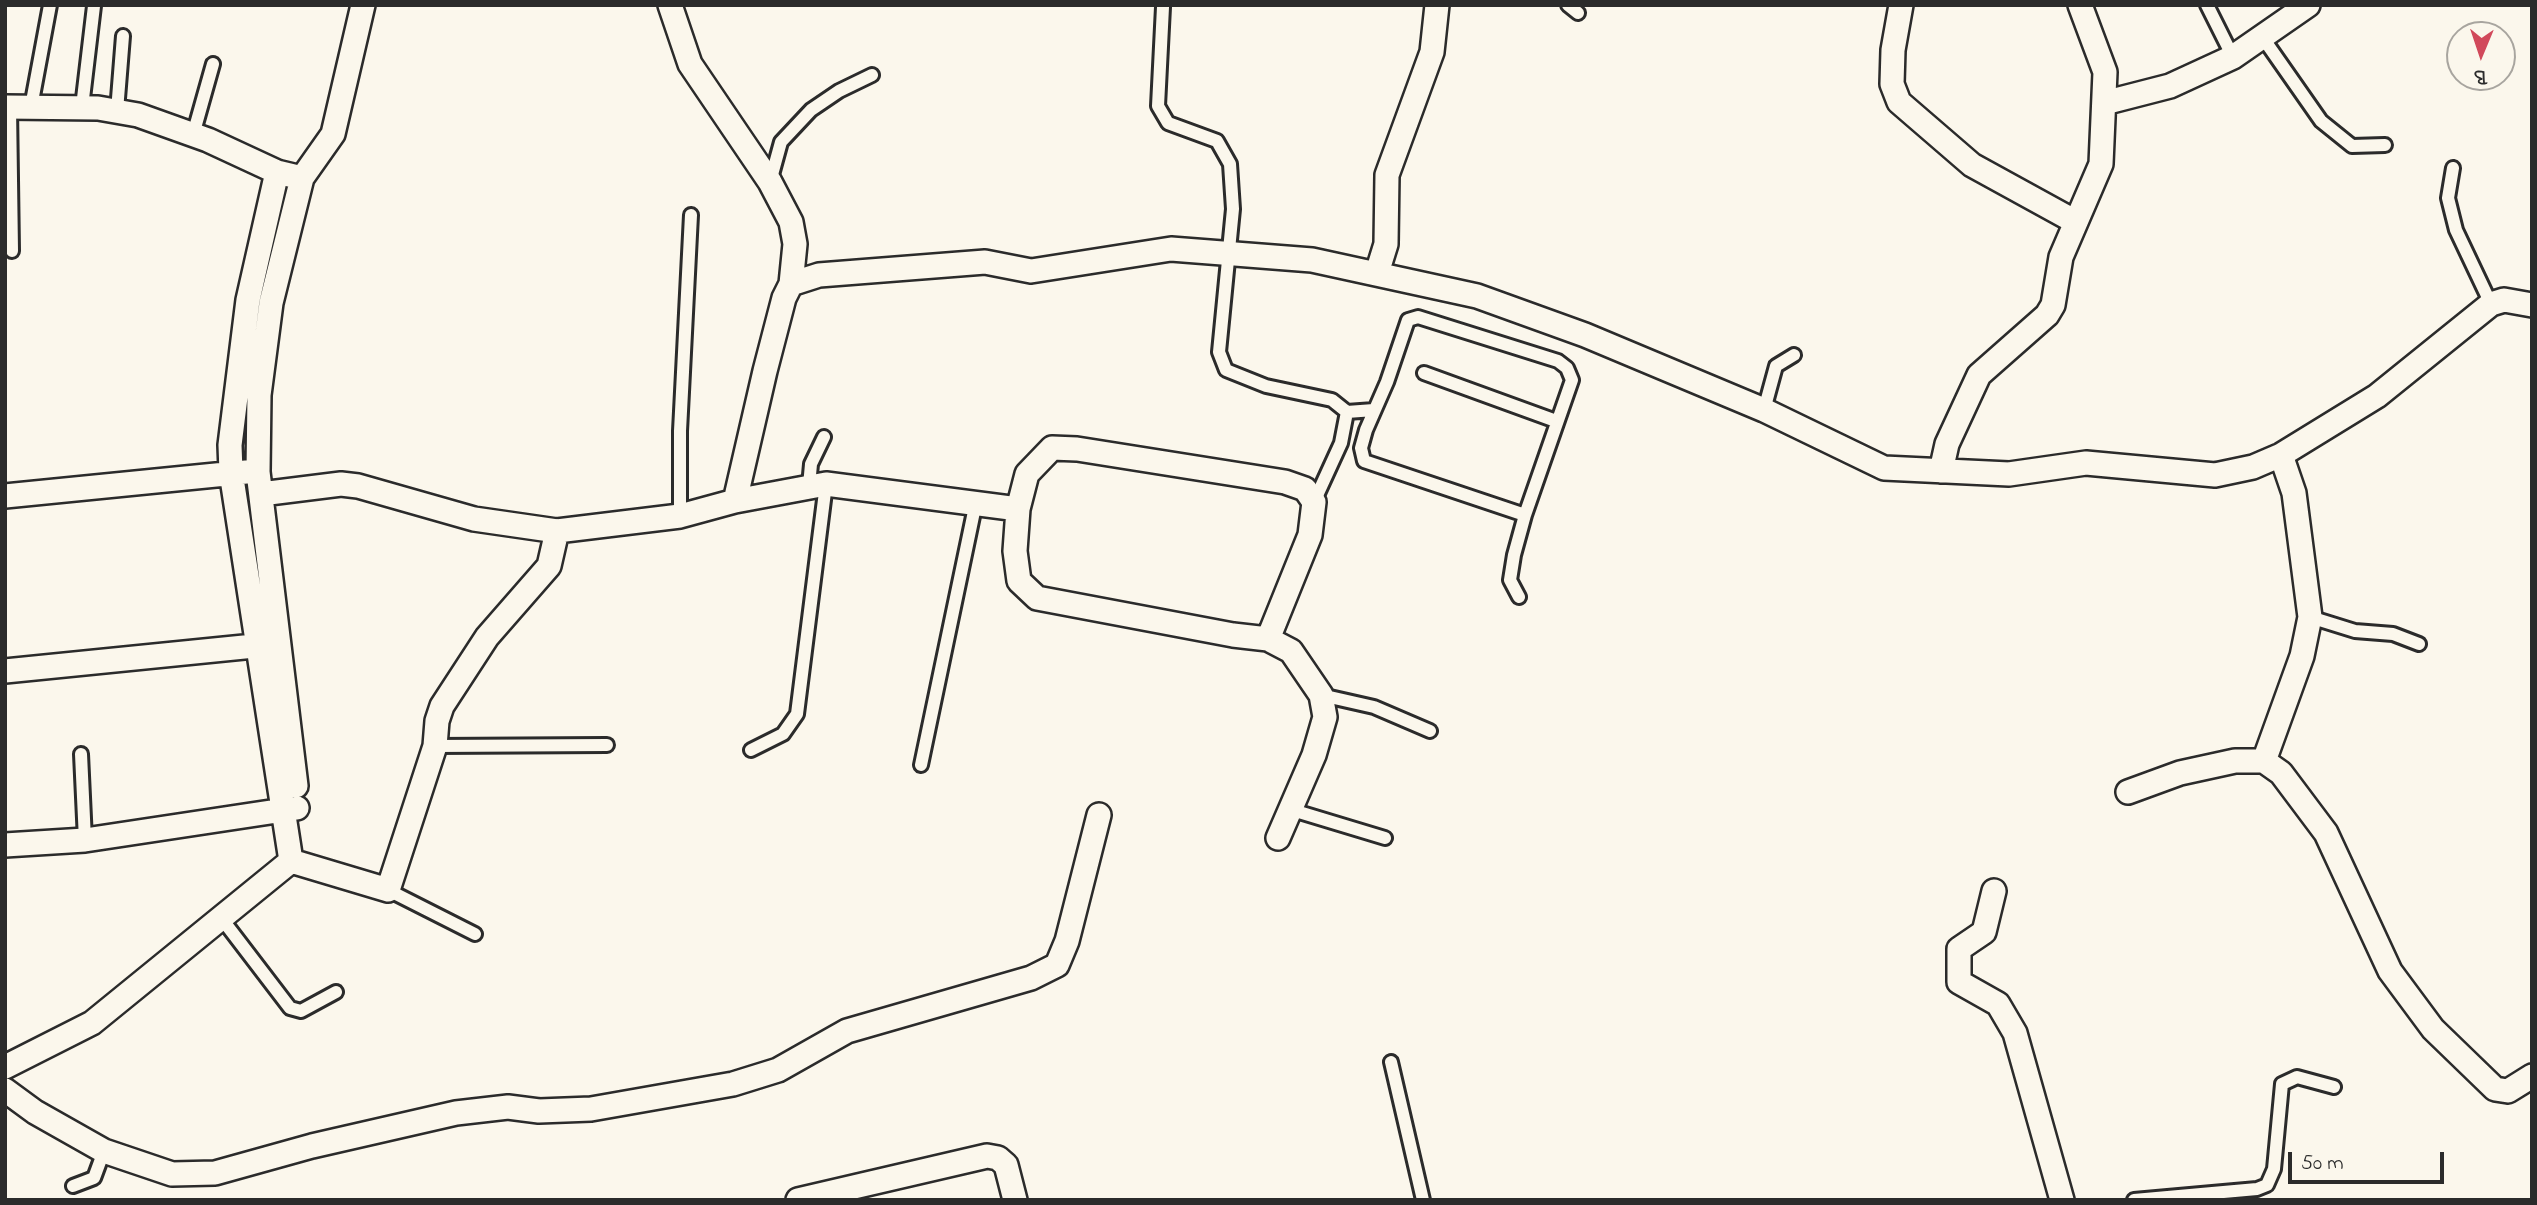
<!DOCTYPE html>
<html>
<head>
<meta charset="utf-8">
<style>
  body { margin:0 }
  #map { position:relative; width:2537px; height:1205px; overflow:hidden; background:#fbf7ec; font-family:"Indie Flower",sans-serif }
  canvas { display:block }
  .frame { position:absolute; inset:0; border:7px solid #2b2b2b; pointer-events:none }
  .north { position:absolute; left:2446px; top:21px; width:70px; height:70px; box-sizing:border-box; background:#fbf7ec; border:2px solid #a8a59f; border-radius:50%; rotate:182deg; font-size:19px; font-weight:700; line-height:28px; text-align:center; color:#2b2b2b }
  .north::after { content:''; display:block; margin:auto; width:24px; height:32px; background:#d1495b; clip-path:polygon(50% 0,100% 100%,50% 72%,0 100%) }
  .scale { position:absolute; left:2288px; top:1152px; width:156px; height:32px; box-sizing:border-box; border:4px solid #2b2b2b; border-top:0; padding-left:9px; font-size:21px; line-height:24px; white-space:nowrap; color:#2b2b2b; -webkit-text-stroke:5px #fbf7ec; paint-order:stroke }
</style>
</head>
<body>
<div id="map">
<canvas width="2537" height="1205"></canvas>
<div class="frame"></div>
<div class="north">B</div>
<div class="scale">50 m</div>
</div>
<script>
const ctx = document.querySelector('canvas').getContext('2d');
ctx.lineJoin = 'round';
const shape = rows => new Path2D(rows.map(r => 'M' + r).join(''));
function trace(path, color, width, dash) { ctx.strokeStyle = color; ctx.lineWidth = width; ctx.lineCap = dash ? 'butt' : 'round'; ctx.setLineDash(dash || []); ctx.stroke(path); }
const service = shape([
  [1568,5,1578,13],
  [2207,5,2233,57],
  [1163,7,1158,106,1168,123,1217,141,1230,164,1233,209,1219,352,1226,370,1266,386,1332,400,1347,412,1341,443,1314,502],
  [2263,38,2321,121,2352,146,2385,145],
  [10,107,12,251],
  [31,107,50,5],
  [82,107,94,6],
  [117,111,123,36],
  [193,135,213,64],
  [2453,168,2448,198,2456,230,2491,304],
  [770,182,781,142,811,110,839,91,872,75],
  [1424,373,1556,421],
  [1764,410,1776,366,1794,355],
  [1347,412,1374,410],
  [809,486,811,464,824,437],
  [680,516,680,431,691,215],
  [1519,597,1510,580,1514,555,1525,515,1572,380,1567,368,1558,361,1418,317,1408,320,1387,382,1366,430,1361,448,1364,461,1525,515],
  [2310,617,2355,631,2393,634,2419,644],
  [1321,695,1374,707,1430,731],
  [435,746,607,745],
  [751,750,783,734,797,714,826,484],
  [81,754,85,840],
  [921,765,976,502],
  [1289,809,1385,838],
  [388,890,475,934],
  [222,919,290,1008,301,1011,336,992],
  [1391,1062,1423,1200],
  [73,1186,94,1178,104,1151],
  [2134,1200,2257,1189,2267,1185,2274,1169,2282,1084,2297,1077,2334,1087]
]);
const minor = shape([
  [670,5,690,64,770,182,791,222,795,244,791,284,784,298,765,371,735,501],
  [1901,5,1893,50,1892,84,1899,102,1972,165,2074,221],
  [2104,103,2170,86,2233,57,2308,5],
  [5,107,98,108,138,115,208,140,277,172,302,178,333,134,363,5],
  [277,172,248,300,230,445,231,472,291,861],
  [1377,273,1386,244,1387,175,1432,52,1437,5],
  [791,284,819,275,985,262,1031,271,1171,249,1312,260,1477,296,1585,335,1764,410,1884,468,2009,474,2086,463,2215,475,2253,467,2281,455,2377,396,2491,304,2504,300,2532,305],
  [1941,471,1947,444,1979,375,2047,315,2053,305,2061,257,2101,164,2105,72,2080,5],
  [261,494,341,484,358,486,474,519,557,531,680,516,735,501,826,484,1018,509,1015,551,1019,581,1037,598,1233,635,1268,639,1291,651,1321,695,1325,717,1314,755,1278,838],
  [5,496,246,472],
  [1018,509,1027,474,1052,448,1077,449,1285,482,1305,489,1314,502,1310,535,1268,639],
  [5,671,274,644],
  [2264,761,2302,656,2310,617,2294,493,2281,455],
  [296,786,258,472,259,395,271,303,302,178],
  [2128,792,2180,773,2235,761,2264,761,2281,773,2326,833,2390,971,2433,1029,2495,1089,2508,1091,2532,1076],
  [5,845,85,840,297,808],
  [291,861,388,890,435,746,437,721,442,706,487,637,549,566,557,531],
  [1994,891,1984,932,1959,949,1959,982,1998,1004,2015,1033,2062,1200],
  [5,1067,92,1023,291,861],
  [5,1090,35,1112,104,1151,172,1174,215,1173,312,1146,456,1113,508,1107,539,1111,591,1109,733,1084,778,1070,847,1031,1031,978,1057,965,1067,941,1099,815],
  [798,1200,987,1156,998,1158,1006,1165,1015,1200]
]);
trace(service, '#2b2b2b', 18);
trace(minor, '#2b2b2b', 28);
trace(service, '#fbf7ec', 12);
trace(minor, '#fbf7ec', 23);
</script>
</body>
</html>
